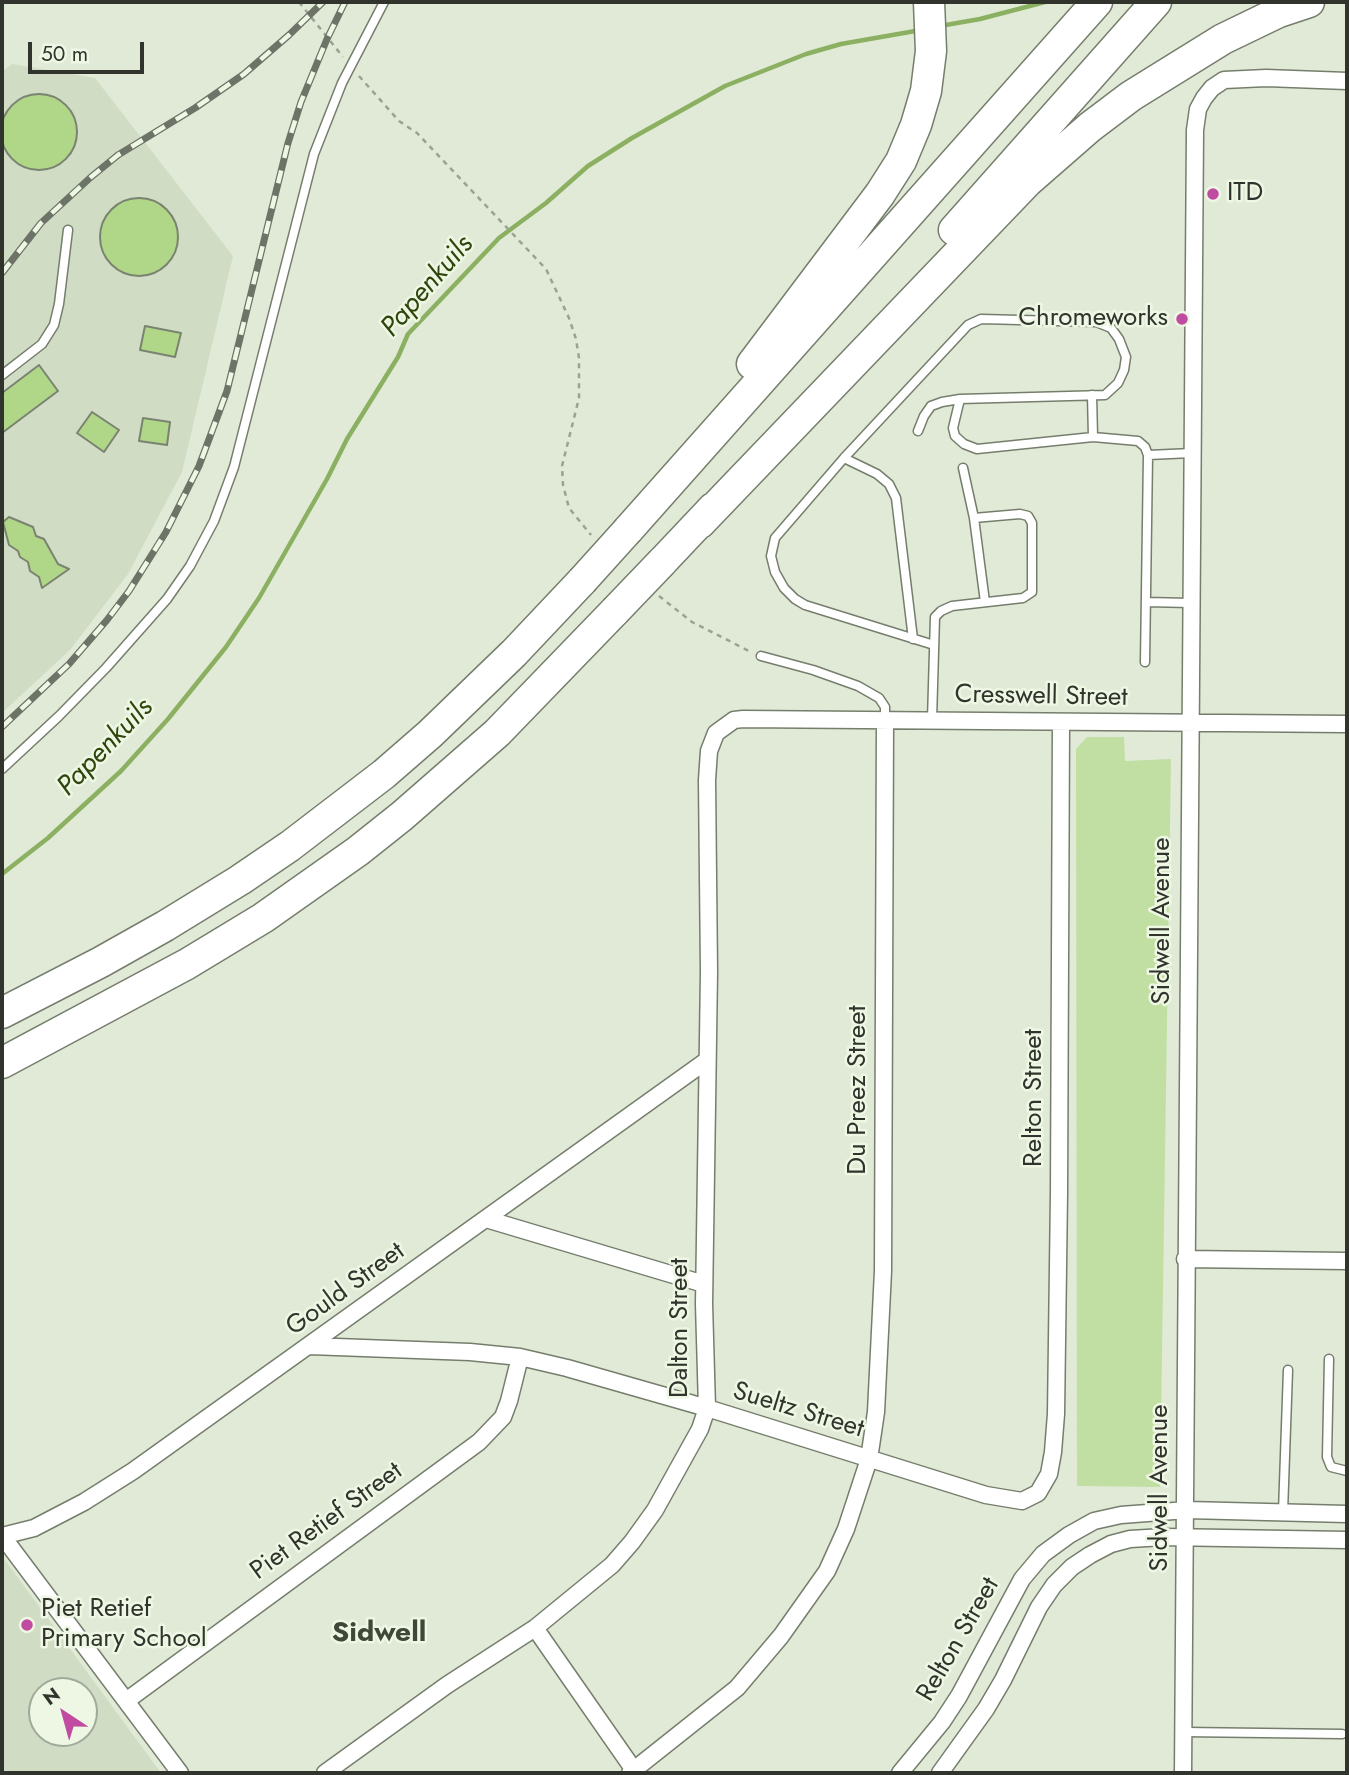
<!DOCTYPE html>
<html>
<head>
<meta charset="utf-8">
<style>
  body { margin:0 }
  #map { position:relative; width:1349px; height:1775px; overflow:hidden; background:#e0ead6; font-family:Jost,sans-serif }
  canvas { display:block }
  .frame { position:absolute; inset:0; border:4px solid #30342d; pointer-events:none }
  .north { position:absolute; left:28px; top:1677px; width:70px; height:70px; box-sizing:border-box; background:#edf7e3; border:2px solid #a1a99a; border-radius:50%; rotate:324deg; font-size:19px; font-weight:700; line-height:28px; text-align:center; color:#30342d }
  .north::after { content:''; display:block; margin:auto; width:24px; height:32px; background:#c14ba1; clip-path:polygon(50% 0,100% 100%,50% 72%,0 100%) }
  .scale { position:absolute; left:28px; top:42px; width:116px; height:32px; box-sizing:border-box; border:4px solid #30342d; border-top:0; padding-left:9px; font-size:21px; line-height:24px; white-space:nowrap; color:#30342d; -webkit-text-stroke:5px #edf7e3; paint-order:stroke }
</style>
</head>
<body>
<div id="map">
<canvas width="1349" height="1775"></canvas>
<div class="frame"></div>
<div class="north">N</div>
<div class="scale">50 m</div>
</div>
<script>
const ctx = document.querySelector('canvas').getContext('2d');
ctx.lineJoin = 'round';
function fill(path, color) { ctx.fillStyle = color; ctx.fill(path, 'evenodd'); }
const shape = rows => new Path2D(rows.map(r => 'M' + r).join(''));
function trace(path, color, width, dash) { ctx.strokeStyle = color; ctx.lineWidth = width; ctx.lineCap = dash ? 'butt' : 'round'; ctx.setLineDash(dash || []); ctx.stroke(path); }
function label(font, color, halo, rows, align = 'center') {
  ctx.font = font + ' Jost,sans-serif'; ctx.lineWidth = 5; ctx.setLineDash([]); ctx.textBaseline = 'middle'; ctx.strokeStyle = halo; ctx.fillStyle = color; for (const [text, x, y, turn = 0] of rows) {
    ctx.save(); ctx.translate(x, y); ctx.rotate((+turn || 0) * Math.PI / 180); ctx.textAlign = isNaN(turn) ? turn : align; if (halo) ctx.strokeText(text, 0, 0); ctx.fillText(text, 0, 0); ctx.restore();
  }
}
const built = shape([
  [12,64,95,78,233,256,182,472,128,574,70,650,2,713,2,72],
  [2,1559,5,1560,161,1773,2,1773],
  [42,1691,84,1691,84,1733,42,1733]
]);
const green = shape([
  [1087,737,1124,737,1125,761,1171,759,1160,1487,1077,1486,1076,749]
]);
const stream = shape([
  [940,26,980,19,1045,2],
  [2,874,48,838,121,771,168,719,226,647,259,598,327,479,347,439,398,357,408,334,499,238,546,203,588,166,632,138,725,86,806,54,841,44,921,30]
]);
const building = shape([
  '1 132a38 38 0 1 1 76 0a38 38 0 1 1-76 0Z',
  '100 237a39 39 0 1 1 78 0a39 39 0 1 1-78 0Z',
  [145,326,181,333,175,357,140,350,145,326],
  [39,365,58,391,2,433,2,393,39,365],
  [92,412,119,430,104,452,77,433,92,412],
  [143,418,170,422,167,445,139,441,143,418],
  [9,517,33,527,36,536,44,539,58,564,69,569,42,588,39,577,30,571,28,562,20,557,18,551,9,545,3,522,9,517]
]);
const path = shape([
  [299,2,343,57],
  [359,76,399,121,417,133,546,269,569,318,576,339,579,358,579,398,562,466,563,485,569,508,591,535],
  [659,596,692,622,751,652]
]);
const service = shape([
  [2,375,42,344,54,325,59,304,68,230],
  [1092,395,1093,437],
  [960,399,953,428,955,436,964,444,977,449,1093,437,1138,441,1145,447,1148,455,1145,662],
  [918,431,924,416,931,406,942,402,960,399,1105,395,1118,383,1124,370,1126,357,1119,339,1111,328,1096,322,981,319,968,325,844,458,775,538,771,556,775,572,784,588,795,599,805,605,934,645],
  [1148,455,1192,453],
  [844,458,877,474,889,484,896,498,913,639],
  [963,468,974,518,985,602],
  [1146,602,1190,603],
  [761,656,813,670,858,686,879,698,885,707,885,720],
  [932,720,935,617,941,611,952,606,1023,598,1032,592,1032,523,1028,516,1020,514,974,518],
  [2,769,59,716,106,668,167,599,190,566,214,521,234,467,314,154,342,83,384,2],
  [1329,1359,1327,1457,1331,1467,1347,1471],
  [1283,1512,1288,1370],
  [1184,1732,1342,1734]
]);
const minor = shape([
  [486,1219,704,1284],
  [1185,1259,1347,1261],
  [310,1346,470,1352,520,1357,567,1368,707,1408,986,1495,1022,1501,1038,1493,1049,1474,1053,1452,1056,1414,1059,1193,1061,722],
  [2,1536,34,1528,84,1502,133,1471,706,1061],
  [3,1537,180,1773],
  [535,1628,636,1773],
  [126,1701,479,1442,503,1417,509,1401,520,1357],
  [325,1773,447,1685,535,1628,612,1565,632,1542,655,1510,700,1429,707,1408,704,1304,709,972,707,780,709,751,716,733,734,720,743,719,1347,724],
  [630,1773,737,1688,781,1636,827,1571,846,1529,869,1459,876,1412,883,1271,885,720],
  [900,1773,942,1722,959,1696,1022,1579,1043,1554,1069,1535,1094,1521,1121,1515,1187,1510,1347,1514],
  [940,1773,986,1709,1003,1680,1039,1607,1054,1585,1072,1567,1090,1555,1111,1544,1130,1539,1164,1537,1347,1540],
  [1183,1773,1195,130,1198,109,1204,98,1212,88,1224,80,1266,78,1347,81]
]);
const motorway = shape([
  [954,230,1156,2],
  [752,364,880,194,901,161,916,125,926,91,931,51,929,2],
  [700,523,1027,182,1090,127,1131,96,1223,39,1279,12,1309,2],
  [628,530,1097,2],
  [662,562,713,508],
  [2,1013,101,962,165,926,240,880,290,846,384,774,430,734,514,653,582,581],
  [2,1063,187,964,263,918,358,851,402,816,497,733,615,611]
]);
const rail = shape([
  [2,273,41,223,91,177,118,155,195,108,244,74,289,35,323,2],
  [2,727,69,664,107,620,129,591,166,532,199,466,227,391,288,143,301,102,327,39,345,2]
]);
const motorwayBridge = shape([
  [582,581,628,530],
  [615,611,662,562]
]);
const markers = [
  [1213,194,7,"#c14ba1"],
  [1182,319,7,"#c14ba1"],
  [27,1625,7,"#c14ba1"]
];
const poiNames = [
  ["ITD",1227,194],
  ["Chromeworks",1168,319,"right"],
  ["Piet Retief",41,1610],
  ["Primary School",41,1640]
];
const streetNames = [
  ["Cresswell Street",1041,697,1],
  ["Sidwell Avenue",1163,921,-90],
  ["Du Preez Street",859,1090,-90],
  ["Relton Street",1035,1098,-90],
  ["Gould Street",346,1290,-36],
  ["Dalton Street",681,1328,-90],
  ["Sueltz Street",798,1411,17],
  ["Sidwell Avenue",1161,1488,-90],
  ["Piet Retief Street",327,1522,-36],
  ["Relton Street",959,1640,-60]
];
const waterNames = [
  ["Papenkuils",428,287,-49],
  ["Papenkuils",106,748,-46]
];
const neighbourhoodNames = [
  ["Sidwell",379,1634]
];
fill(built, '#d0ddc4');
fill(green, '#c1dfa3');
trace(stream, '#8bb061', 4.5);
fill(building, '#b0d787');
trace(building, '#7a8371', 2);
trace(service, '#757e6c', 11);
trace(minor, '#757e6c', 19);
trace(motorway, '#757e6c', 33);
trace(path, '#9aa293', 2.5, [5, 5]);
trace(service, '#fff', 8);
trace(minor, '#fff', 16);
trace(motorway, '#fff', 30);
trace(rail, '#6d7367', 7);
trace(rail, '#edf7e3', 4.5, [13]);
trace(motorwayBridge, '#757e6c', 33, []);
trace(motorwayBridge, '#fff', 30);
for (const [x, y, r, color] of markers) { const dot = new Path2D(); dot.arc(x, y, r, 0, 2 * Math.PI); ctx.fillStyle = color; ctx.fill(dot); trace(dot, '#edf7e3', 2.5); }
label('26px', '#30342d', '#edf7e3', poiNames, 'left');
label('26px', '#30342d', '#edf7e3', streetNames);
label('italic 28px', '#2e450b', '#edf7e3', waterNames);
label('bold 28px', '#3f4738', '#edf7e3', neighbourhoodNames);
</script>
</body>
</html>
